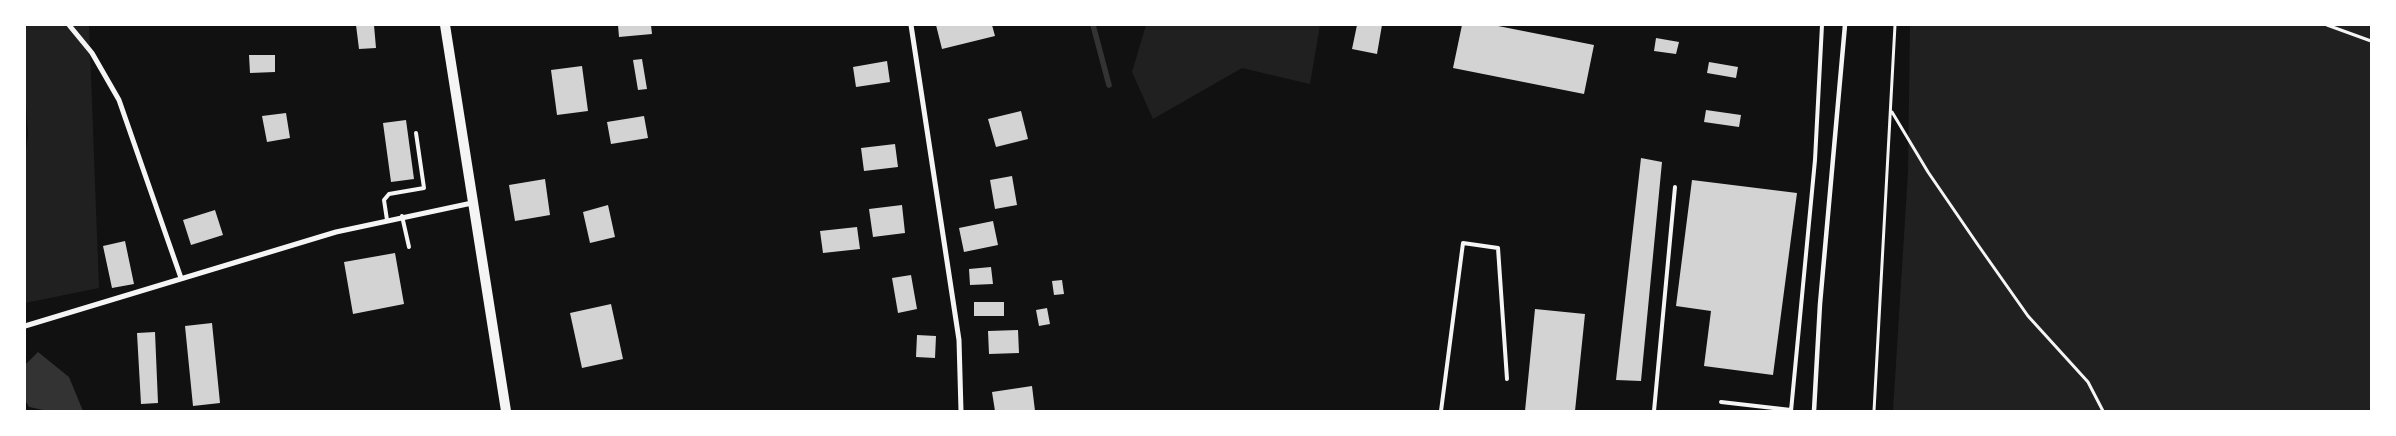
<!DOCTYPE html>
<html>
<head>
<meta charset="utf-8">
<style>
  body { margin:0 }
  #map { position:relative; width:2396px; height:436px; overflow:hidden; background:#111; font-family:"IBM Plex Sans",sans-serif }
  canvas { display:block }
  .frame { position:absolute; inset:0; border:26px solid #fff; pointer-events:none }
</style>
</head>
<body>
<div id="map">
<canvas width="2396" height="436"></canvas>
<div class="frame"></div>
</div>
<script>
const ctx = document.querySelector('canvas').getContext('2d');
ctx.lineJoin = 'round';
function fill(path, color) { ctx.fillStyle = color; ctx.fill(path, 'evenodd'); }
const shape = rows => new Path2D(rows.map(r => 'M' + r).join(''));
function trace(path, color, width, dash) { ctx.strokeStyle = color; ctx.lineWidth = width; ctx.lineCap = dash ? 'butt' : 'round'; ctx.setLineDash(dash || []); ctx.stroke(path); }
const green = shape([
  [25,25,89,25,99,288,25,303,25,156,28,135,25,90],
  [1146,25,1320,25,1310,84,1242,68,1153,119,1132,72],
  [1910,25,2371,25,2371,411,1893,411,1908,172]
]);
const water = shape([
  [38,352,69,377,83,411,48,411,29,407,25,400,25,365]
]);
const stream = shape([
  [1093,25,1109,85]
]);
const building = shape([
  [356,25,374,25,376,48,359,49],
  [618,25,651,25,652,34,619,37],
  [936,25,992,25,995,36,942,49],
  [1357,25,1382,25,1377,54,1352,49],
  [1462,25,1493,25,1594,45,1584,94,1453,68],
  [1656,38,1679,42,1676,54,1654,51],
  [249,55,275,55,275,72,250,73],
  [642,59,647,89,638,90,633,60],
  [887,61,890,82,856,87,853,67],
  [1709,62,1738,67,1736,78,1707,73],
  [582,66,588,111,557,115,551,70],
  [1706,110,1741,115,1739,127,1704,122],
  [1021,111,1028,139,996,147,988,119],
  [286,113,290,138,267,142,262,116],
  [644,116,648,138,611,144,607,122],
  [406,120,414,179,391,182,383,123],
  [895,144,898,167,864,171,861,148],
  [1641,158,1662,162,1641,381,1616,380],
  [1012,176,1017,205,995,209,990,180],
  [545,179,550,215,515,221,509,185],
  [1692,180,1797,193,1773,375,1704,366,1711,311,1676,306],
  [608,205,615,237,590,243,583,212],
  [902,205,905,233,873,237,869,209],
  [215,210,223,235,191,245,183,220],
  [993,221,998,245,964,252,959,228],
  [857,227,860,249,823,253,820,231],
  [125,241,134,284,112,288,103,246],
  [395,253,404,304,353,314,344,262],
  [991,267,993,284,970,285,969,269],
  [911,275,917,309,898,313,892,278],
  [1062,280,1064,294,1054,295,1052,281],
  [974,302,1004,302,1004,316,974,316],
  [611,304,623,359,582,368,570,313],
  [1047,308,1050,324,1039,326,1036,310],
  [1535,309,1585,314,1575,411,1525,411],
  [212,323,220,403,193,406,185,326],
  [1018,330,1019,353,989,354,988,331],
  [155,332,158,403,141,404,137,333],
  [917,335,936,336,935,358,916,357],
  [1032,386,1035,411,995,411,992,392]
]);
const path = shape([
  [2327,25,2371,41],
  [1892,112,1928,172,1978,245,2028,316,2088,382,2103,411],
  [1874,411,1895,25]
]);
const service = shape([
  [402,216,409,247],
  [387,220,384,200,389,194,424,188,416,133],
  [1721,402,1791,410],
  [1441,411,1463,243,1498,248,1507,379],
  [1654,411,1675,187],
  [1791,411,1815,160,1822,25]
]);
const pedestrian = shape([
  [1814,411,1820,304,1845,25]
]);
const minor = shape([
  [69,25,92,53,119,100,181,278],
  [911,25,959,340,961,411],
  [25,326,336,232,472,203]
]);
const secondary = shape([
  [445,25,506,411]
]);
fill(green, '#202020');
fill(water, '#333');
trace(stream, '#333', 5.5);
fill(building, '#d3d3d3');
trace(path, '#f5f5f5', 3);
trace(service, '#f5f5f5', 4);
trace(pedestrian, '#f5f5f5', 4.5);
trace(minor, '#f5f5f5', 5);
trace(secondary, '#f5f5f5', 10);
</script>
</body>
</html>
